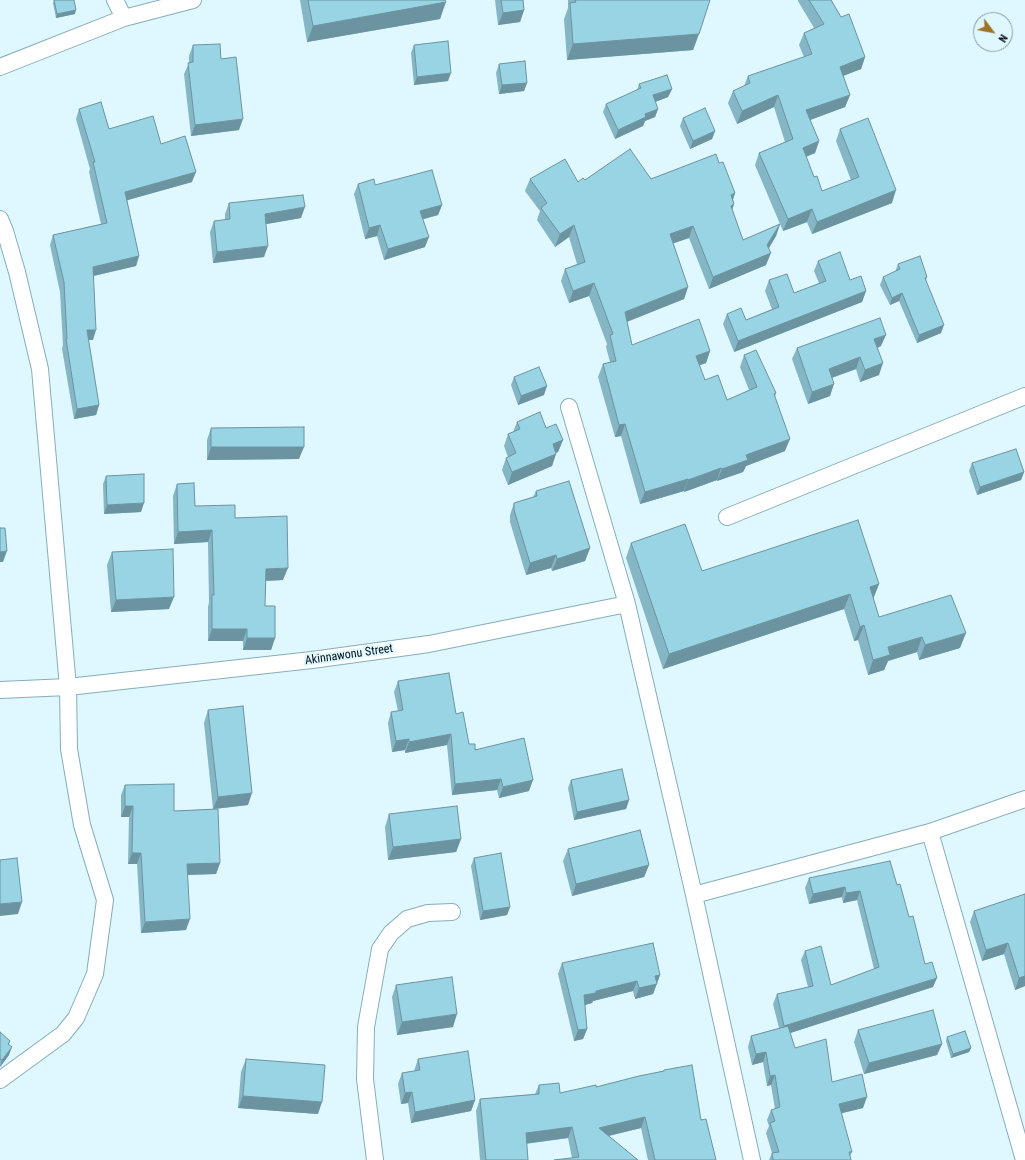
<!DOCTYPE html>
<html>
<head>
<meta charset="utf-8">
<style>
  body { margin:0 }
  #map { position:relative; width:1025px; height:1160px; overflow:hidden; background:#dff7fe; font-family:"Roboto Condensed",sans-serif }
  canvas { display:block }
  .north { position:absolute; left:973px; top:12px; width:40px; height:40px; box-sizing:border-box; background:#dff7fe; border:1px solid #879ba1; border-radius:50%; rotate:122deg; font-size:11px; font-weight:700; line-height:16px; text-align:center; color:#031115 }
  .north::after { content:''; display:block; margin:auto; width:14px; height:18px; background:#a07224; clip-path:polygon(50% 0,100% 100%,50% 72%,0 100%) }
</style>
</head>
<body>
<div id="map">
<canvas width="1025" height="1160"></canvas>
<div class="north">N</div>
</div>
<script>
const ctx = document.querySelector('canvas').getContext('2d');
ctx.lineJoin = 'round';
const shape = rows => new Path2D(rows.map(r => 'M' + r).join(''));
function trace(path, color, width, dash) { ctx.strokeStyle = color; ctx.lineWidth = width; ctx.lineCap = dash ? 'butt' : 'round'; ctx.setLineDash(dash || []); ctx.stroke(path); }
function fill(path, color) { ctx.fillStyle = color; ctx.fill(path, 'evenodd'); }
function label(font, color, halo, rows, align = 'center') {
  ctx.font = font + ' "Roboto Condensed",sans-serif'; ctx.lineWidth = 4; ctx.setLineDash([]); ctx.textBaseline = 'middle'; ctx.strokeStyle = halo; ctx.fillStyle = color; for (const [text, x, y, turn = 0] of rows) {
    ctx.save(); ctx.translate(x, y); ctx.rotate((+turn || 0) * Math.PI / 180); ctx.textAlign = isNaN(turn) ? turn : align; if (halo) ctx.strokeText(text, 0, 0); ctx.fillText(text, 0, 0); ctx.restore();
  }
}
const street = shape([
  [115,0,124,18],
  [0,67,124,18,193,0],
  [0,219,5,231,17,272,40,369,68,687,69,749,82,825,105,900,95,974,76,1018,63,1034,0,1080],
  [569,407,627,604,694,895,752,1160],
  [727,517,1025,396],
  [0,690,68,687,312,660,429,644,627,604],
  [930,832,1024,1160],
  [694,895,930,832,1025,799],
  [375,1160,365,1079,366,1027,380,949,391,933,407,919,428,913,452,912]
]);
const wall = shape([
  [54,0,75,14,56,18,53,3],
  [300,0,445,0,440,19,307,42],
  [495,0,523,0,524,10,520,22,498,25],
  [568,0,710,0,693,50,567,60,564,19,568,8],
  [798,0,831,0,865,57,861,69,843,76,850,95,845,107,810,120,819,141,815,153,806,157,814,177,822,191,851,180,836,141,840,129,892,203,812,234,807,222,783,231,755,165,759,153,785,142,774,107,737,124,728,103,733,91,744,86,748,76,804,57,799,45,804,33,814,28,798,1],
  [193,45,221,59,239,130,191,136,184,74,189,63,189,56],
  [414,45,448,81,414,85,411,53],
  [499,64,527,83,524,91,499,94,496,73],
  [639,84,672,89,668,97,655,102,658,109,655,117,645,121,643,126,615,139,603,112,606,104,637,90],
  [79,109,109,129,161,144,192,182,127,200,139,256,136,266,93,276,93,340,88,340,99,405,96,415,74,419,62,349,63,345,60,292,50,245,53,235,101,224,89,172,90,169,76,119],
  [683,118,715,131,712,139,690,149,680,126],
  [719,163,735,193,733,200,734,204,732,210,743,240,780,224,776,236,769,248,766,265,709,289,689,238,673,243,688,287,684,299,627,322,632,345,710,351,706,363,699,365,705,380,727,400,749,390,740,367,744,355,776,393,775,397,785,451,746,466,743,472,717,481,717,480,684,492,684,491,640,504,621,436,615,437,598,377,603,364,610,362,606,347,607,344,589,296,569,303,561,281,565,269,577,264,569,237,555,247,537,220,540,211,525,191,530,179,578,182,585,180,651,179],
  [358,184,375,185,442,205,438,215,423,219,425,247,384,260,377,236,365,239,354,194],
  [229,203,301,218,266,224,264,257,213,263,210,232,214,221,225,220,225,214],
  [818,261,850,280,866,291,862,302,734,352,723,324,727,314,746,320,772,309,765,291,769,280,794,293,819,283,814,271],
  [898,264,927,277,926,281,941,333,917,343,899,301,890,305,880,285,883,277,895,272],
  [881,346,878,348,879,375,860,382,856,369,832,378,830,396,808,404,792,359,797,348],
  [514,377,544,395,518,405,511,385],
  [517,422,546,428,563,440,558,452,556,453,552,466,508,485,502,470,506,458,508,457,504,446,508,434,513,432],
  [211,428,299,459,207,460,207,440],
  [972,463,1024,472,1021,480,977,495,969,471],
  [106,476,141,512,104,514,103,484],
  [177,484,195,506,235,518,283,580,265,581,265,606,275,638,271,650,243,650,243,641,208,641,208,607,209,602,208,542,174,544,173,496],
  [536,491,590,548,585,561,552,571,551,568,526,575,510,522,510,515,514,503,533,497],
  [631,543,702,571,879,584,873,599,879,617,960,648,919,660,917,652,888,661,884,670,868,675,858,640,854,641,844,609,663,669,626,558],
  [112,552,169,609,111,612,107,565],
  [398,681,456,714,469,744,529,791,499,798,497,790,452,795,447,745,405,753,405,750,392,752,388,723,391,712,398,711,394,692],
  [208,710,248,805,215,809,220,863,216,874,187,875,186,930,141,933,137,864,128,864,129,817,121,817,121,795,125,785,174,811,213,809,204,723],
  [571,780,629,800,626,809,574,820,568,788],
  [389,814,461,839,456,852,388,860,385,827],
  [568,849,649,865,644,877,572,896,563,861],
  [474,858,510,907,507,915,480,920,471,866],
  [809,878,897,885,933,987,790,1033,795,1048,832,1082,863,1108,841,1113,852,1152,850,1156,851,1160,769,1160,772,1153,766,1133,769,1126,767,1120,771,1110,775,1109,771,1085,767,1086,763,1062,752,1065,748,1047,751,1036,779,1028,773,1004,777,994,808,987,801,960,805,951,831,985,874,969,857,900,843,903,842,897,809,904,805,888],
  [1025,894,1025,986,1015,990,1004,954,982,961,970,922,974,911],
  [562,963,660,975,653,994,635,999,633,991,593,1001,592,1003,585,1005,587,1029,583,1039,574,1041,558,974],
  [396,985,453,1027,397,1035,392,997],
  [858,1030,942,1044,937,1055,864,1074,854,1042],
  [0,1032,10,1041,9,1044,9,1055,0,1067],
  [947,1037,971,1048,969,1052,951,1058,946,1041],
  [246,1059,318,1114,238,1108,241,1072],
  [418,1059,475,1100,471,1111,411,1123,408,1103,401,1104,398,1084,402,1073,414,1071],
  [664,1070,701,1120,716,1160,648,1160,641,1128,609,1136,638,1160,572,1158,568,1138,526,1144,528,1160,480,1160,476,1111,480,1099,535,1094,539,1085,560,1093,596,1087,663,1071]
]);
const shadedWall = shape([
  [446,2,440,19,307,42,313,26],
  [76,10,75,14,56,18,57,14],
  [524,10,520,22,498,25,503,13],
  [699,34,693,50,567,60,573,44],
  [865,57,861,69,835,79,840,67],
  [451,73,448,81,414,85,417,77],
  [527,83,524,91,499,94,502,85],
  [672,89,668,97,650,104,653,95],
  [778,95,774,107,737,124,742,111],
  [850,95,845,107,802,123,806,110],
  [658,109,655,117,645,121,643,126,615,139,618,130,645,114],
  [243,119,239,130,191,136,195,125],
  [715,131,712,139,690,149,693,141],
  [819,141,815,153,798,160,803,148],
  [196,172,192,182,121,202,125,192],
  [896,190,892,203,812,234,817,222],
  [735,193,731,205,731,195],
  [734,204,730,217,731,206],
  [442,205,438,215,417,221,420,211],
  [305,207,301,218,261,225,265,214],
  [812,209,807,222,783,231,788,219],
  [780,224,776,236,764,256,771,253,766,265,709,289,713,277,767,245],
  [380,225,377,236,365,239,369,228],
  [574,225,569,237,555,247,560,234],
  [693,226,689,238,666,246,670,234],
  [429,237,425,247,384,260,388,249],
  [268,246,264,257,213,263,217,252],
  [139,256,136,266,89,277,93,267],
  [594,283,589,296,569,303,573,291],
  [688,287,684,299,621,324,625,312],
  [866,291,862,302,734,352,738,341],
  [902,293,899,301,890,305,892,298],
  [944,325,941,333,917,343,919,335],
  [87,330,96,330,93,340,83,340],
  [886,335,881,346,870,350,874,339],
  [710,351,706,363,692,368,696,356],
  [860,357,856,369,825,380,829,369],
  [883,363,879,375,860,382,865,370],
  [834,384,830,396,808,404,812,392],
  [547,386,544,395,518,405,521,396],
  [99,405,96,415,74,419,77,409],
  [625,424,621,436,615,437,619,425],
  [790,439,785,451,746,466,743,472,717,481,722,469,746,455],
  [563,440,558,452,548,456,553,444],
  [211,447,304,447,299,459,207,460],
  [556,454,552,466,508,485,512,472],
  [721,468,717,480,684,492,688,480],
  [1024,472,1021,480,977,495,980,487],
  [688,479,684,491,640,504,645,492],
  [144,503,141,512,104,514,107,505],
  [212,530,208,542,174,544,178,532],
  [590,548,585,561,552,571,557,559],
  [7,551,3,562,0,562,0,552],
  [556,555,551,568,526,575,530,563],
  [288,568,283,580,261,581,266,569],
  [879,584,873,599,870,587],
  [850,594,844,609,663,669,669,654],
  [174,597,169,609,111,612,116,600],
  [864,625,858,640,854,641,860,627],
  [212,629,247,629,243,641,208,641],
  [966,633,960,648,919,660,925,645],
  [922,637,917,652,888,661,884,670,868,675,873,660,888,647],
  [247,638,275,638,271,650,243,650],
  [451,734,447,745,405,753,409,742],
  [409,739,405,750,392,752,396,741],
  [501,779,497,790,452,795,455,784],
  [533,780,529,791,499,798,503,787],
  [252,793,248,805,213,809,218,797],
  [629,800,626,809,574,820,577,812],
  [125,806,133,806,129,817,121,817],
  [461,839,456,852,388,860,393,847],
  [132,853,141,853,137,864,128,864],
  [220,863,216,874,183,875,187,864],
  [649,865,644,877,572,896,576,884],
  [845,887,842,897,809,904,813,894],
  [860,891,857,900,843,903,846,893],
  [22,902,18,914,0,916,0,904],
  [510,907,507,915,480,920,483,911],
  [190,919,186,930,141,933,145,922],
  [1008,943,1004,954,982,961,986,950],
  [660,975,653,994,635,999,639,988,655,976],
  [1025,976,1025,986,1015,990,1019,978],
  [937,978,933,987,781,1036,784,1026],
  [637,981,633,991,593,1001,592,1003,581,1006,584,995,596,991],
  [457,1014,453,1027,397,1035,402,1022],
  [587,1029,583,1039,574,1041,578,1030],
  [942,1044,937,1055,864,1074,869,1063],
  [12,1047,9,1055,0,1067,2,1060],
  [971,1048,969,1052,951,1058,953,1054],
  [766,1052,763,1062,752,1065,756,1054],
  [775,1075,771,1085,767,1086,770,1076],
  [412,1092,408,1103,401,1104,405,1093],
  [243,1096,322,1102,318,1114,238,1108],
  [867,1097,863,1108,835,1115,839,1104],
  [475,1100,471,1111,411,1123,415,1112],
  [645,1117,641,1128,595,1139,599,1128],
  [572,1127,568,1138,521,1144,526,1133]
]);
const building = shape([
  [54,0,74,0,76,10,57,14,54,0],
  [308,0,445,0,446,2,313,26,308,0],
  [501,0,523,0,524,10,503,13,501,0],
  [575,0,710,0,699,34,573,44,570,3,576,2,575,0],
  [809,0,831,0,841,17,849,14,865,57,840,67,850,95,806,110,819,141,803,148,814,177,817,176,822,191,859,177,840,129,868,118,896,190,817,222,812,209,788,219,759,153,793,139,778,95,742,111,733,91,750,83,748,76,812,54,804,33,824,24,809,0],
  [448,41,451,73,417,77,414,45,448,41],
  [220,44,221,59,236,57,243,119,195,125,188,63,193,62,193,45,220,44],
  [525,61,527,83,502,85,499,64,525,61],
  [667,75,672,89,653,95,658,109,645,114,646,117,618,130,606,104,641,88,639,84,667,75],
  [101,102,109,129,153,116,161,144,185,136,196,172,125,192,139,256,93,267,96,330,87,330,99,405,77,409,66,339,67,339,64,282,53,235,107,223,93,162,95,162,79,109,101,102],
  [705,108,715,131,693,141,683,118,705,108],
  [630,149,651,179,716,154,719,163,723,162,735,193,731,195,734,204,731,206,743,240,780,224,767,245,771,253,713,277,693,226,670,234,688,287,625,312,632,345,699,319,710,351,696,356,705,380,718,375,727,400,757,387,744,355,756,350,776,393,774,394,790,439,746,455,748,460,722,469,721,468,688,480,688,479,645,492,625,424,619,425,603,364,616,361,610,335,613,334,594,283,573,291,565,269,585,262,574,225,560,234,541,208,547,203,530,179,565,159,578,182,583,178,585,180,630,149],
  [432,170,442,205,420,211,429,237,388,249,380,225,369,228,358,184,374,179,375,185,432,170],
  [303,195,305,207,265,214,268,246,217,252,214,221,230,219,229,203,303,195],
  [840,252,850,280,861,276,866,291,738,341,727,314,741,308,746,320,779,307,769,280,787,274,794,293,826,281,818,261,840,252],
  [920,256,927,277,925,278,944,325,919,335,902,293,892,298,883,277,900,269,898,264,920,256],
  [880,318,886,335,874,339,883,363,865,370,860,357,829,369,834,384,812,392,797,348,880,318],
  [539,367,547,386,521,396,514,377,539,367],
  [540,412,546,428,556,424,563,440,553,444,556,454,512,472,506,458,516,453,508,434,520,429,517,422,540,412],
  [304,427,304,447,211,447,211,428,304,427],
  [1016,449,1024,472,980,487,972,463,1016,449],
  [144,474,144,503,107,505,106,476,144,474],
  [569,481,590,548,557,559,556,555,530,563,514,510,514,503,537,496,536,491,569,481],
  [194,483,195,506,235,505,235,518,287,516,288,568,266,569,265,606,275,606,275,638,247,638,247,629,212,629,212,595,214,595,212,530,178,532,177,484,194,483],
  [858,520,879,584,870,587,879,617,951,595,966,633,925,645,922,637,888,647,890,655,873,660,864,625,860,627,850,594,669,654,631,543,685,524,702,571,858,520],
  [0,528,5,528,7,551,0,552,0,528],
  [173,549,174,597,116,600,112,552,173,549],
  [449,673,456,714,463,712,469,744,475,744,475,750,524,738,533,780,503,787,501,779,455,784,451,734,409,742,409,739,396,741,391,712,403,710,398,681,449,673],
  [243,706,252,793,218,797,208,710,243,706],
  [622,769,629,800,577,812,571,780,622,769],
  [174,784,174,811,218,809,220,863,187,864,190,919,145,922,141,853,132,853,133,806,125,806,125,785,174,784],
  [457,806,461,839,393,847,389,814,457,806],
  [640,830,649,865,576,884,568,849,640,830],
  [501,853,510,907,483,911,474,858,501,853],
  [17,858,22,902,0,904,0,860,17,858],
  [890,861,897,885,900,884,909,917,913,916,925,964,932,962,937,978,784,1026,777,994,813,986,805,951,821,946,831,985,879,967,860,891,846,893,845,887,813,894,809,878,890,861],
  [1025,894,1025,976,1019,978,1008,943,986,950,974,911,1025,894],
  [653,943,660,975,655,976,657,984,639,988,637,981,596,991,596,993,584,995,587,1029,578,1030,562,963,653,943],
  [452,977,457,1014,402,1022,396,985,452,977],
  [933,1010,942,1044,869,1063,858,1030,933,1010],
  [788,1026,795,1048,826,1039,832,1082,862,1074,867,1097,839,1104,852,1152,849,1152,851,1160,773,1160,772,1153,779,1152,770,1123,775,1121,771,1110,780,1107,775,1075,770,1076,766,1052,756,1054,751,1036,788,1026],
  [965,1031,971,1048,953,1054,947,1037,965,1031],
  [0,1032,10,1041,8,1044,12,1047,2,1060,0,1059,0,1032],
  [468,1051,475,1100,415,1112,412,1092,405,1093,402,1073,420,1070,418,1059,468,1051],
  [246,1059,325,1065,322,1102,243,1096,246,1059],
  [692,1065,701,1120,706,1119,716,1160,655,1160,645,1117,599,1128,638,1160,554,1160,579,1157,572,1127,526,1133,528,1160,486,1160,480,1099,539,1094,539,1085,559,1083,560,1093,596,1085,596,1087,639,1076,664,1071,664,1070,692,1065]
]);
const streetNames = [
  ["Akinnawonu Street",349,655,-8]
];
trace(street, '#86aeba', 18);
trace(street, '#fff', 16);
fill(wall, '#84b6c5');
fill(shadedWall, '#6b94a0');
fill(building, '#99d4e5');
trace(building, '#6b94a0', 1);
label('12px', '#031115', '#dff7fe', streetNames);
</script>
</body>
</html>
